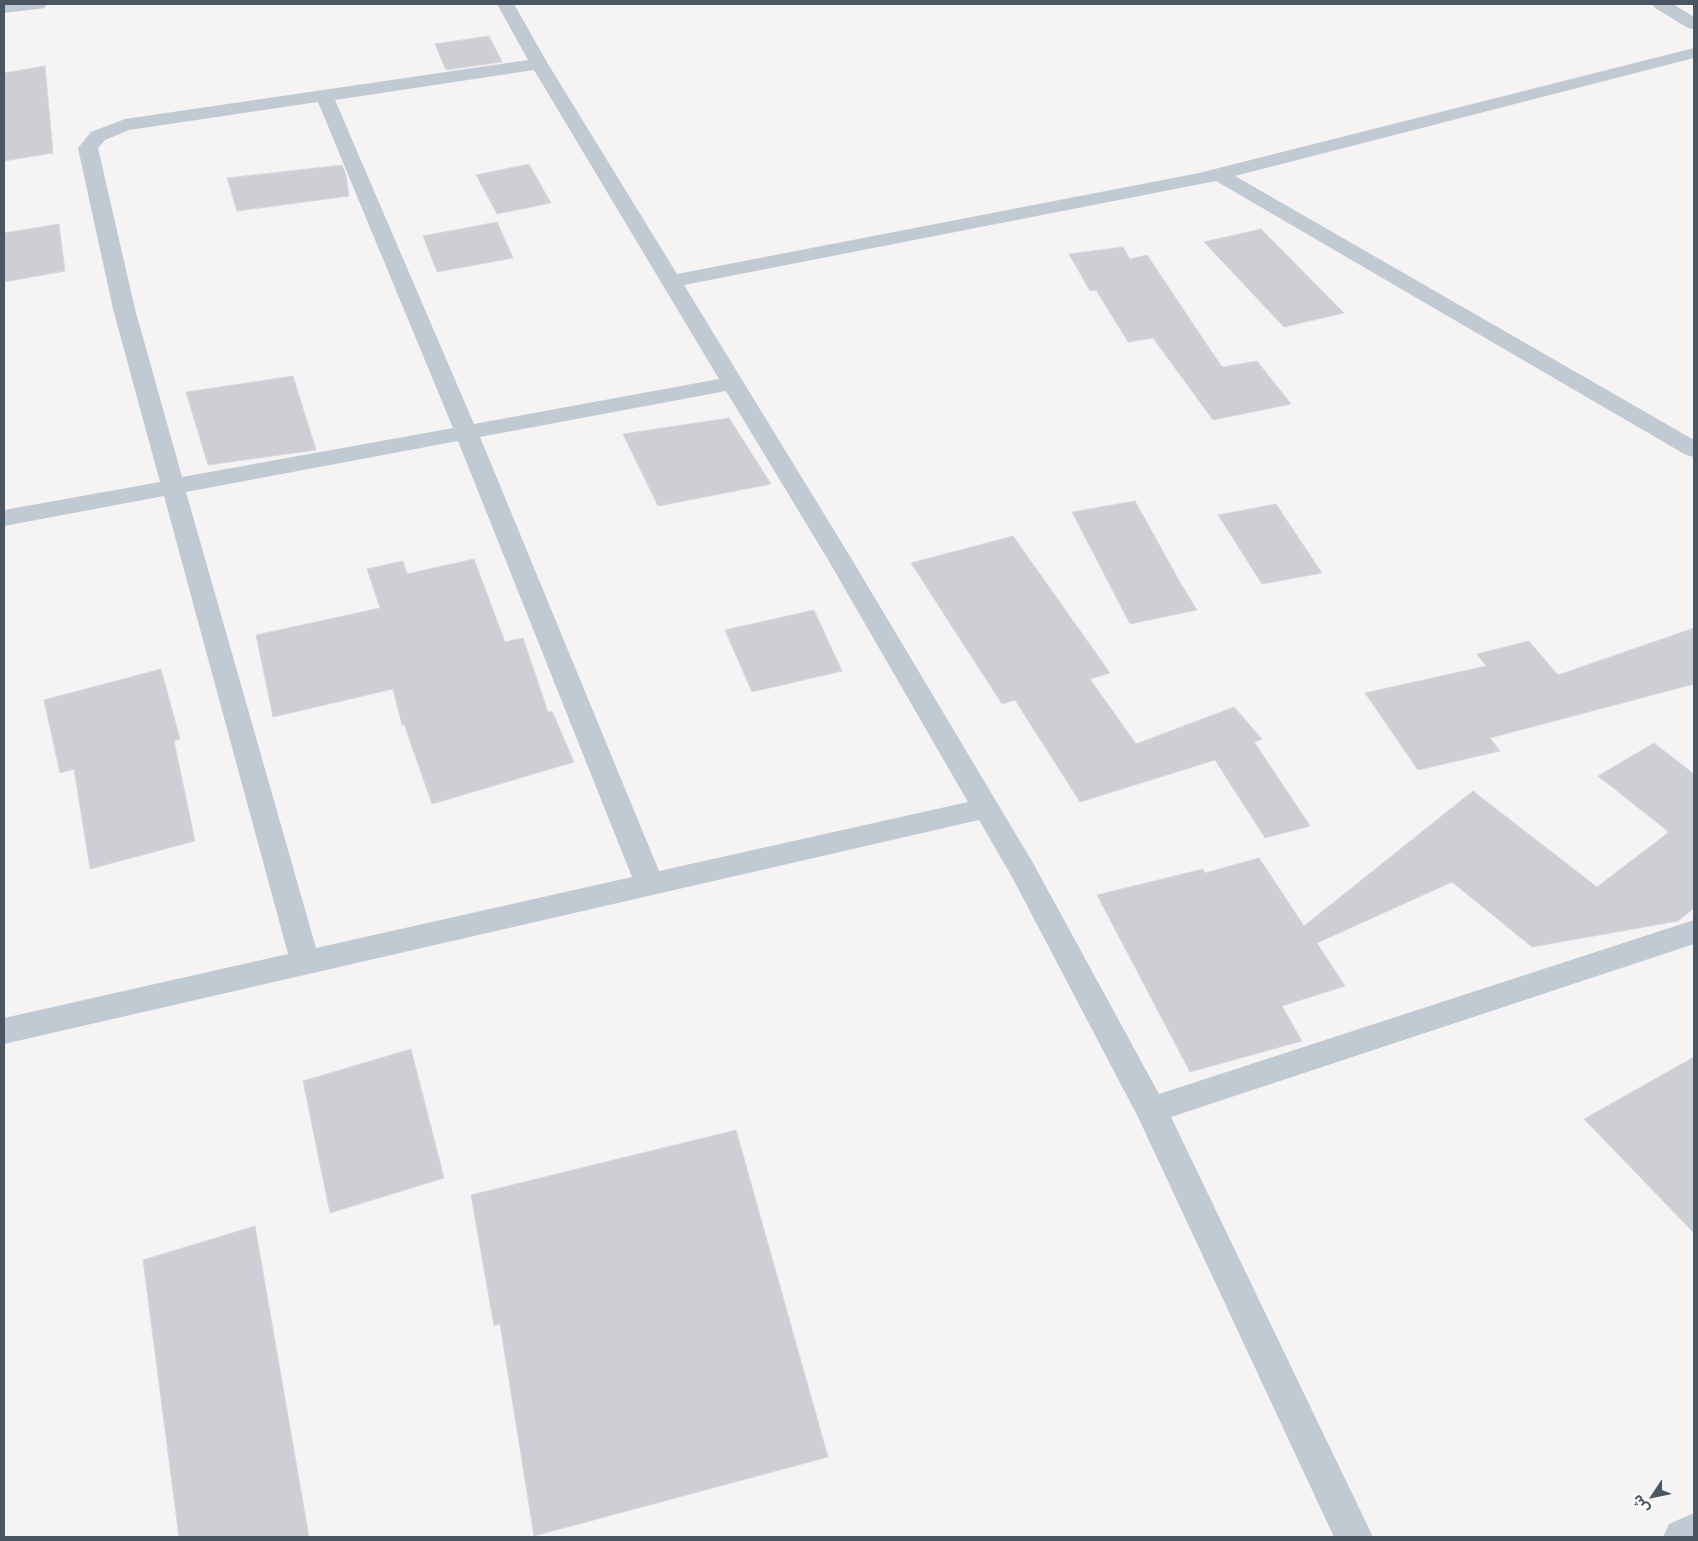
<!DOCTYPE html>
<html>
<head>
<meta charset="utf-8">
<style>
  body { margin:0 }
  #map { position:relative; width:1698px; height:1541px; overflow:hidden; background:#f5f3f3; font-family:Lato,"Noto Sans Arabic",sans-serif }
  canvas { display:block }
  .frame { position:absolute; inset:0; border:5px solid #4a5661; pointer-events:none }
  .north { position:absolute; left:1628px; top:1471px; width:50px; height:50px; -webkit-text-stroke:4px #fff; paint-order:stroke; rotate:236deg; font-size:14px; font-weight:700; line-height:20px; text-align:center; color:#4a5661 }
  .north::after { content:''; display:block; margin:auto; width:18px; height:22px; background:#4a5661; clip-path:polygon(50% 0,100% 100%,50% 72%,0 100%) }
</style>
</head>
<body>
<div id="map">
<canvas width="1698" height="1541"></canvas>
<div class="frame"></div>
<div class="north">ش</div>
</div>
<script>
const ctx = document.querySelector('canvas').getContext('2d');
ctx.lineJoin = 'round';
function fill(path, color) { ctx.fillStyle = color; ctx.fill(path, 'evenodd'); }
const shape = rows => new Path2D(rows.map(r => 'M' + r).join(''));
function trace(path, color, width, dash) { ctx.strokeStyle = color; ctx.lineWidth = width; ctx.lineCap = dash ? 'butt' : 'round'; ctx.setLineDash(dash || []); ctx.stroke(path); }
const building = shape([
  [489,36,502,62,446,70,435,44,489,36],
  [45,66,53,153,4,161,4,73,45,66],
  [529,164,551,203,497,214,476,175,529,164],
  [342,165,346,175,349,196,237,211,227,178,342,165],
  [497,222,513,258,437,272,423,236,497,222],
  [59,224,65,271,4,282,4,233,59,224],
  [1261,229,1344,313,1284,327,1204,242,1261,229],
  [1123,247,1130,259,1147,255,1222,367,1257,361,1291,404,1213,420,1153,338,1128,342,1096,290,1090,291,1069,254,1123,247],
  [293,376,316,450,208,465,186,392,293,376],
  [729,418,771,484,658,506,623,434,729,418],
  [1135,501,1181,584,1197,610,1130,624,1072,512,1135,501],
  [1276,504,1322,573,1262,584,1218,515,1276,504],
  [1013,536,1110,673,1090,679,1136,744,1234,707,1262,739,1254,742,1310,826,1265,838,1215,760,1080,802,1015,700,1002,704,911,563,1013,536],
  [474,559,505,642,523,638,548,712,552,711,574,762,432,804,404,724,402,725,393,689,273,717,256,635,380,608,367,569,403,561,407,574,474,559],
  [814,610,842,671,752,692,725,630,814,610],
  [1694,628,1694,684,1490,738,1500,751,1418,770,1365,693,1486,666,1477,654,1529,641,1558,675,1694,628],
  [161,669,180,739,174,741,195,841,90,869,74,769,60,773,44,700,161,669],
  [1654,743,1694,774,1694,908,1678,921,1532,947,1452,882,1317,943,1345,986,1282,1006,1302,1041,1190,1072,1097,895,1203,869,1205,873,1259,858,1304,926,1473,791,1597,887,1669,832,1598,776,1654,743],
  [411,1049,444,1178,330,1213,303,1081,411,1049],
  [1694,1057,1694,1233,1584,1119,1694,1057],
  [736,1130,828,1457,534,1536,500,1324,494,1326,471,1195,736,1130],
  [255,1226,309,1537,179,1537,143,1260,255,1226]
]);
const minor = shape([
  [4,4,47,4,44,8,38,9,4,13,4,4],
  [497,4,514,4,548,64,677,274,1199,173,1694,48,1694,58,1235,176,1694,440,1694,457,1686,455,1216,181,684,285,851,558,1033,863,1159,1094,1694,920,1694,944,1171,1117,1373,1537,1334,1537,1138,1117,1012,877,979,820,4,1044,4,1018,288,954,164,496,4,526,4,510,160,482,113,309,78,148,91,132,125,119,528,60,497,4],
  [534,70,719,379,474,424,335,100,534,70],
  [318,102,453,428,182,477,135,309,98,148,105,140,129,130,318,102],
  [726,391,827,558,968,802,659,871,480,437,726,391],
  [458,441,632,877,316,948,186,492,458,441],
  [1652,4,1673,4,1694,17,1694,29,1688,28,1655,8,1652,4],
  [1694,1513,1694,1537,1663,1537,1669,1524,1694,1513]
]);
fill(building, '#cdcfd5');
trace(building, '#d7d9de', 1);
fill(minor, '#c1cad2');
</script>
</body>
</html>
